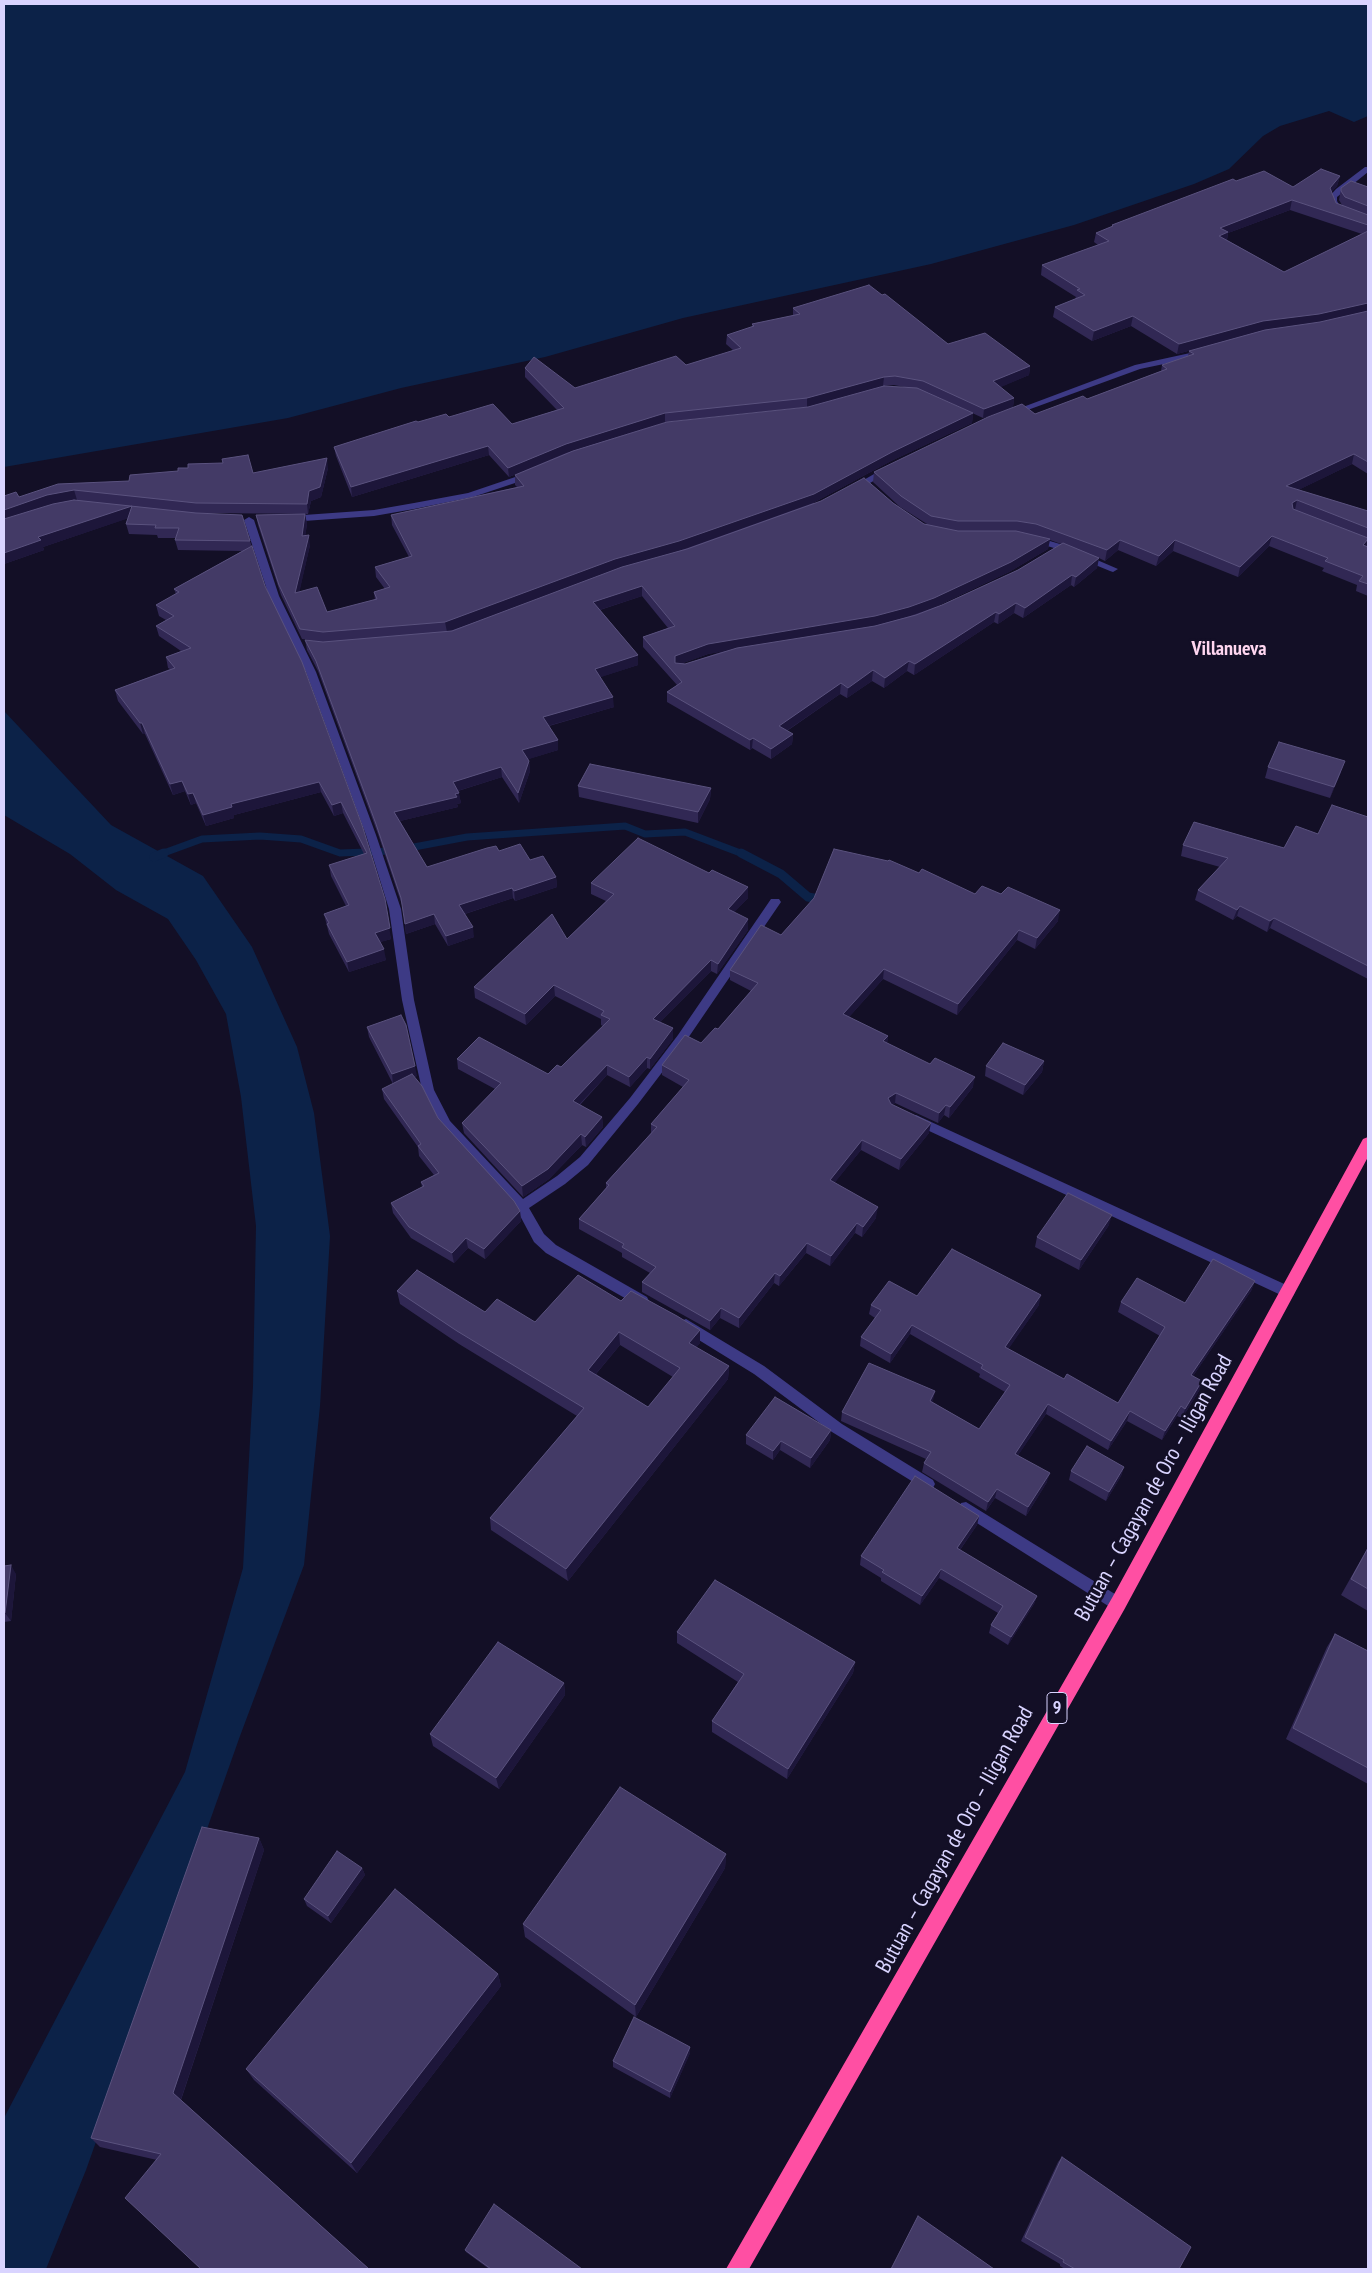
<!DOCTYPE html>
<html>
<head>
<meta charset="utf-8">
<style>
  body { margin:0 }
  #map { position:relative; width:1372px; height:2273px; overflow:hidden; background:#130f26; font-family:"PT Sans Narrow",sans-serif }
  canvas { display:block }
  .frame { position:absolute; inset:0; border:5px solid #d9d4ff; pointer-events:none }
</style>
</head>
<body>
<div id="map">
<canvas width="1372" height="2273"></canvas>
<div class="frame"></div>
</div>
<script>
const ctx = document.querySelector('canvas').getContext('2d');
ctx.lineJoin = 'round';
function fill(path, color) { ctx.fillStyle = color; ctx.fill(path, 'evenodd'); }
const shape = rows => new Path2D(rows.map(r => 'M' + r).join(''));
function trace(path, color, width, dash) { ctx.strokeStyle = color; ctx.lineWidth = width; ctx.lineCap = dash ? 'butt' : 'round'; ctx.setLineDash(dash || []); ctx.stroke(path); }
function label(font, color, halo, rows, align = 'center') {
  ctx.font = font + ' "PT Sans Narrow",sans-serif'; ctx.lineWidth = 5; ctx.setLineDash([]); ctx.textBaseline = 'middle'; ctx.strokeStyle = halo; ctx.fillStyle = color; for (const [text, x, y, turn = 0] of rows) {
    ctx.save(); ctx.translate(x, y); ctx.rotate((+turn || 0) * Math.PI / 180); ctx.textAlign = isNaN(turn) ? turn : align; if (halo) ctx.strokeText(text, 0, 0); ctx.fillText(text, 0, 0); ctx.restore();
  }
}
const water = shape([
  [4,4,1368,4,1368,116,1354,122,1329,111,1280,126,1263,136,1229,169,1194,184,1074,225,931,264,683,318,545,357,401,388,288,418,4,467],
  [4,711,111,825,203,876,252,947,297,1047,314,1113,330,1236,320,1406,304,1565,240,1736,86,2170,46,2269,4,2269,4,2118,185,1772,243,1568,253,1386,256,1226,241,1097,226,1014,196,960,168,919,116,890,70,854,4,815]
]);
const streamFar1 = shape([
  [161,854,202,839,260,836,301,839,340,853,393,851,467,837,625,826,645,834,685,832,743,854]
]);
const stream = shape([
  [741,853,781,874,808,897,824,900],
  [154,857,164,853]
]);
const minor = shape([
  [1365,167,1368,167,1368,172,1342,193,1337,197,1337,201,1341,208,1368,218,1368,223,1335,212,1329,201,1329,197,1336,189,1365,167],
  [1204,350,1207,351,1207,355,1140,369,1014,415,1007,413,1135,365,1204,350],
  [888,466,891,467,891,471,856,491,850,491,848,489,888,466],
  [530,472,535,475,533,477,473,497,414,509,374,516,290,522,285,519,290,516,374,510,414,503,468,493,530,472],
  [249,517,254,520,279,596,316,672,376,835,401,909,414,1000,434,1090,450,1121,523,1199,557,1176,580,1157,630,1098,678,1035,771,899,779,899,781,902,686,1041,638,1104,588,1165,565,1184,529,1208,544,1234,556,1245,647,1297,649,1301,647,1305,642,1307,637,1305,546,1253,534,1242,517,1210,439,1124,422,1090,402,1000,389,909,366,835,306,672,269,596,244,520,249,517],
  [1033,536,1060,544,1118,569,1113,572,1110,571,1054,548,1030,541,1030,537,1033,536],
  [916,1115,1293,1288,1295,1292,1293,1296,1288,1297,1283,1296,912,1123,910,1120,912,1117,916,1115],
  [686,1319,764,1366,842,1424,933,1480,935,1484,933,1488,928,1490,923,1488,832,1432,754,1374,681,1329,679,1325,681,1321,686,1319],
  [966,1502,1123,1599,1125,1604,1123,1609,1118,1611,1113,1609,961,1513,959,1508,961,1503,966,1502]
]);
const highway = shape([
  [1368,1137,1368,1157,1124,1610,749,2269,726,2269,1112,1598,1363,1139,1368,1137]
]);
const wall = shape([
  [1340,176,1337,186,1331,192,1336,203,1342,205,1339,200,1341,188,1368,187,1368,474,1352,464,1298,490,1368,511,1368,542,1367,546,1368,547,1368,596,1356,591,1357,585,1322,571,1324,568,1269,546,1238,577,1173,551,1156,566,1118,550,1105,561,1099,558,1097,568,1074,587,1071,585,1023,618,1014,613,998,624,994,622,914,675,907,671,884,688,872,681,847,698,840,694,787,731,793,734,792,744,771,759,752,748,750,750,667,702,667,692,677,685,643,647,643,637,668,628,642,596,600,610,638,655,638,665,600,677,614,707,549,726,558,740,558,750,528,759,529,761,530,771,519,803,502,777,458,791,461,803,457,804,458,807,400,821,427,867,499,851,530,860,556,877,557,887,515,901,513,898,465,914,474,937,448,946,435,924,406,934,403,908,378,834,318,671,307,650,305,640,315,641,302,639,281,595,258,525,256,515,305,514,307,524,305,536,310,545,299,592,327,612,375,600,374,592,385,589,376,577,375,567,409,557,392,525,391,515,517,487,515,485,515,475,573,451,509,477,489,455,352,497,336,456,334,447,418,422,449,417,512,424,557,410,525,377,525,368,575,388,686,365,734,351,726,344,727,335,752,327,752,324,793,316,793,308,882,295,948,344,1030,366,1029,375,1000,387,1014,398,1013,407,983,418,922,390,973,413,972,423,891,461,813,503,893,503,924,524,927,524,900,507,873,482,874,472,1035,414,1087,399,1161,371,1162,365,1188,356,1189,351,1257,332,1177,354,1131,326,1092,341,1053,317,1055,307,1075,299,1076,297,1041,275,1042,265,1098,245,1094,242,1096,233,1112,227,1112,225,1236,181,1293,187],
  [1290,210,1362,234,1284,272,1227,240,1228,233],
  [894,385,909,388,808,407,578,450,665,422,807,407,883,386],
  [1050,540,1061,544,1018,570,942,605,933,608,1009,572,1048,549],
  [724,651,685,664,683,663,708,654],
  [223,463,253,473,328,468,321,497,311,501,308,514,207,513,250,541,265,586,362,825,391,939,380,942,386,960,349,972,329,934,324,914,346,906,331,876,329,865,364,854,343,813,334,816,321,792,234,815,234,818,206,826,196,803,191,805,185,791,173,795,145,734,143,734,118,701,115,690,170,669,168,668,166,657,181,651,159,636,156,626,166,620,159,616,156,605,176,594,174,589,242,551,178,550,175,540,176,538,158,538,157,535,129,534,126,524,128,518,43,547,44,550,4,564,4,496,19,497,129,481,178,471,188,468],
  [1268,767,1341,772,1330,798,1265,778],
  [578,786,711,788,710,799,698,823,579,797],
  [1368,817,1368,979,1270,928,1267,932,1237,916,1233,920,1195,900,1198,890,1220,867,1181,856,1183,845,1284,848,1318,834],
  [919,873,975,894,1058,921,1035,949,1017,940,957,1015,883,979,849,1017,888,1036,887,1043,973,1087,949,1118,944,1115,938,1123,895,1103,892,1105,929,1133,899,1170,861,1150,834,1183,876,1218,862,1237,855,1233,830,1266,806,1253,779,1286,774,1283,739,1328,720,1318,710,1330,642,1292,642,1282,650,1273,622,1257,622,1253,579,1229,579,1219,606,1188,606,1183,651,1133,651,1124,683,1087,662,1075,662,1065,701,1043,718,1029,751,991,730,980,730,970,781,935],
  [591,883,748,898,734,912,748,930,717,974,711,971,660,1022,673,1039,650,1069,647,1068,630,1087,607,1075,580,1105,602,1117,603,1127,586,1147,582,1145,549,1179,523,1197,464,1133,462,1123,495,1089,458,1069,457,1059,548,1074,561,1067,603,1026,601,1025,601,1019,555,996,526,1025,475,998,474,987,567,939,606,901,591,894],
  [367,1027,417,1076,414,1077,438,1118,520,1211,521,1221,485,1259,468,1248,454,1263,411,1238,393,1213,391,1203,422,1187,421,1182,434,1175,419,1156,418,1147,384,1099,382,1089,393,1084,369,1037],
  [1044,1061,1042,1072,1023,1095,985,1076,986,1066],
  [1109,1225,1079,1270,1035,1247,1037,1237],
  [1255,1281,1251,1291,1193,1376,1202,1381,1199,1391,1182,1418,1177,1416,1162,1440,1127,1421,1108,1450,1046,1414,1018,1455,1047,1482,1026,1516,995,1498,986,1511,922,1472,924,1463,926,1459,841,1421,842,1412,935,1391,932,1402,979,1429,1005,1392,979,1377,980,1374,910,1334,890,1363,860,1346,861,1337,875,1318,869,1314,871,1305,917,1296,1039,1305,1008,1349,1064,1379,1118,1403,1160,1336,1118,1312,1121,1302,1185,1303],
  [397,1291,485,1312,535,1322,621,1301,700,1343,696,1347,729,1366,728,1379,568,1581,491,1530,490,1518,577,1416,459,1344,400,1304],
  [620,1345,673,1377,648,1407,596,1374],
  [831,1430,830,1440,810,1468,780,1450,773,1460,746,1444,746,1435],
  [1124,1467,1121,1476,1106,1501,1069,1480,1071,1471],
  [979,1516,977,1525,960,1550,1037,1596,1034,1604,1008,1645,989,1633,991,1625,998,1613,939,1578,920,1605,881,1581,881,1578,860,1565,861,1556],
  [1368,1547,1368,1611,1341,1595],
  [4,1566,16,1574,11,1621,4,1622],
  [677,1632,855,1662,853,1673,787,1779,712,1732,712,1721,738,1682,677,1643],
  [1335,1634,1368,1651,1368,1784,1286,1739,1327,1647],
  [564,1683,565,1695,499,1789,433,1746,430,1734],
  [259,1838,264,1850,181,2100,369,2269,157,2160,100,2147,91,2138],
  [726,1854,725,1868,636,2017,525,1937,523,1924],
  [362,1868,365,1875,331,1923,307,1906,304,1899],
  [498,1974,501,1986,357,2173,254,2080,246,2069],
  [690,2047,690,2053,670,2098,613,2067,613,2061],
  [1062,2157,1179,2269,1065,2269,1060,2266,1060,2264,1021,2241,1058,2162],
  [465,2250,582,2269,489,2269,466,2252]
]);
const shadedWall = shape([
  [1340,176,1337,186,1327,197,1330,188],
  [1292,200,1290,210,1228,233,1226,242,1217,246,1220,228],
  [1368,303,1368,312,1317,324,1261,331,1177,354,1179,344,1263,321],
  [1133,316,1131,326,1092,341,1094,331],
  [1030,366,1029,375,992,391,993,381],
  [884,377,883,386,807,407,807,398],
  [1014,398,1013,407,983,418,984,409],
  [665,413,665,422,566,453,509,477,508,468,566,444],
  [973,413,972,423,891,461,813,503,679,551,447,632,445,622,892,452],
  [488,446,489,455,352,497,351,487],
  [1354,454,1352,464,1284,497,1286,486],
  [327,458,328,468,321,497,311,501,308,514,307,504,309,491],
  [74,490,77,500,4,521,4,510,47,495],
  [1297,500,1295,510,1289,513,1292,503],
  [132,506,135,516,43,547,44,550,4,564,4,553,38,537],
  [305,514,307,524,304,546,302,536],
  [309,535,310,545,297,603,295,593],
  [1272,536,1269,546,1238,577,1240,567],
  [1050,539,1048,549,1009,572,933,608,907,617,874,626,708,654,675,666,675,656,708,644],
  [1368,539,1368,542,1366,548,1363,545],
  [1120,540,1118,550,1105,561,1107,550],
  [1175,540,1173,551,1156,566,1159,556],
  [1099,558,1097,568,1074,587,1076,577],
  [1072,575,1071,585,1023,618,1025,608],
  [642,586,642,596,593,612,593,602],
  [1016,603,1014,613,998,624,999,614],
  [996,612,994,622,914,675,915,664],
  [638,655,638,665,595,679,595,669],
  [909,661,907,671,884,688,885,678],
  [873,670,872,681,847,698,848,688],
  [841,683,840,694,779,736,779,726],
  [613,697,614,707,544,727,543,717],
  [140,723,142,723,145,734,143,734],
  [793,734,792,744,771,759,771,749],
  [753,738,752,748,750,750,750,740],
  [558,740,558,750,523,761,522,750],
  [529,761,530,771,519,803,518,793],
  [1345,761,1341,772,1330,798,1334,787],
  [501,767,502,777,454,792,453,782],
  [182,781,185,791,173,795,170,784],
  [319,782,321,792,234,815,234,818,206,826,203,815,231,804],
  [711,788,710,799,698,823,698,812],
  [193,793,196,803,191,805,188,794],
  [459,793,461,803,457,804,458,807,396,822,394,812],
  [341,802,343,813,334,816,332,805],
  [556,877,557,887,515,901,514,891],
  [748,887,748,898,727,920,728,909],
  [512,888,513,898,461,915,459,905],
  [385,899,391,939,377,943,375,933],
  [1240,906,1237,916,1233,920,1237,910],
  [1060,910,1058,921,1035,949,1037,938],
  [434,914,435,924,406,934,405,924],
  [1274,918,1270,928,1267,932,1270,921],
  [748,919,748,930,717,974,718,964],
  [473,927,474,937,448,946,446,936],
  [1019,930,1017,940,957,1015,958,1004],
  [384,949,386,960,349,972,347,962],
  [711,960,711,971,653,1029,653,1019],
  [884,969,883,979,842,1025,843,1014],
  [554,985,555,996,526,1025,525,1014],
  [673,1028,673,1039,650,1069,650,1059],
  [888,1036,887,1046,883,1041],
  [647,1057,647,1068,630,1087,629,1077],
  [1044,1061,1042,1072,1023,1095,1025,1085],
  [607,1065,607,1075,573,1111,573,1101],
  [415,1066,417,1076,393,1084,392,1074],
  [975,1077,973,1087,949,1118,950,1107],
  [896,1093,895,1103,887,1109,888,1098],
  [946,1105,944,1115,938,1123,939,1113],
  [602,1117,603,1127,586,1147,585,1137],
  [931,1123,929,1133,899,1170,901,1159],
  [581,1134,582,1145,549,1179,523,1197,522,1186],
  [862,1140,861,1150,829,1190,830,1180],
  [878,1207,876,1218,862,1237,863,1227],
  [520,1211,521,1221,485,1259,484,1249],
  [1112,1215,1109,1225,1079,1270,1081,1260],
  [857,1223,855,1233,830,1266,831,1256],
  [466,1238,468,1248,454,1263,452,1253],
  [807,1243,806,1253,779,1286,780,1276],
  [775,1273,774,1283,739,1328,739,1318],
  [1255,1281,1251,1291,1187,1385,1191,1375],
  [1041,1295,1039,1305,1003,1357,1005,1347],
  [721,1308,720,1318,710,1330,710,1321],
  [912,1325,910,1334,890,1363,891,1354],
  [700,1330,700,1343,689,1356,689,1343],
  [619,1332,620,1345,589,1382,588,1370],
  [729,1366,728,1379,568,1581,566,1569],
  [1202,1381,1199,1391,1182,1418,1185,1409],
  [935,1391,933,1401,928,1410,930,1401],
  [1048,1404,1046,1414,1013,1463,1015,1454],
  [1181,1406,1177,1416,1162,1440,1165,1431],
  [1130,1411,1127,1421,1108,1450,1111,1441],
  [831,1430,830,1440,810,1468,811,1458],
  [781,1441,780,1450,773,1460,773,1451],
  [1124,1467,1121,1476,1106,1501,1109,1492],
  [1050,1473,1047,1482,1026,1516,1028,1507],
  [997,1489,995,1498,986,1511,988,1502],
  [979,1516,977,1525,955,1557,957,1548],
  [11,1565,16,1574,11,1621,5,1613],
  [941,1569,939,1578,920,1605,922,1596],
  [1037,1596,1034,1604,1008,1645,1011,1637],
  [855,1662,853,1673,787,1779,788,1769],
  [564,1683,565,1695,499,1789,496,1778],
  [259,1838,264,1850,180,2102,173,2093],
  [726,1854,725,1868,636,2017,635,2005],
  [362,1868,365,1875,331,1923,328,1916],
  [498,1974,501,1986,357,2173,351,2163],
  [690,2047,690,2053,670,2098,670,2092]
]);
const building = shape([
  [1321,169,1340,176,1330,188,1336,203,1368,215,1368,225,1292,200,1220,228,1228,232,1219,236,1284,272,1368,231,1368,303,1319,314,1263,321,1179,344,1133,316,1094,331,1055,307,1085,295,1077,290,1080,289,1042,265,1109,241,1096,233,1113,226,1112,225,1233,179,1236,181,1264,171,1293,187,1321,169],
  [1351,181,1368,187,1368,206,1345,197,1341,191,1341,188,1351,181],
  [869,285,882,295,885,294,948,344,985,333,1030,366,993,381,1014,398,984,409,923,381,895,376,884,377,807,398,665,413,566,444,508,468,488,446,351,487,334,447,416,421,418,422,446,414,449,417,493,404,512,424,564,408,525,368,534,357,575,388,676,356,686,365,741,348,727,335,754,326,752,324,800,314,793,308,869,285],
  [1368,311,1368,462,1354,454,1286,486,1368,511,1368,528,1297,500,1292,503,1293,509,1368,538,1368,539,1363,545,1368,547,1368,584,1359,581,1363,576,1325,561,1328,558,1272,536,1240,567,1175,540,1159,556,1120,540,1107,550,1036,524,1017,521,958,521,931,516,901,496,874,472,988,417,1022,404,1035,414,1083,396,1087,399,1167,369,1162,365,1194,354,1189,351,1265,330,1320,322,1368,311],
  [884,386,917,388,973,413,892,452,814,494,679,541,615,559,445,622,323,632,300,629,279,585,256,515,305,514,302,536,309,535,295,593,317,587,327,612,377,599,374,592,390,587,375,567,412,556,391,515,524,486,515,475,573,451,667,422,808,407,884,386],
  [248,455,253,473,327,458,320,487,309,491,307,504,196,503,74,490,47,495,4,510,4,496,16,492,19,497,58,484,129,481,130,475,178,471,178,468,188,468,188,464,223,463,222,459,248,455],
  [864,478,893,503,924,524,958,531,1016,531,1050,539,1011,562,934,598,909,607,875,616,708,644,675,656,675,663,685,664,737,648,875,626,916,615,942,605,1018,570,1063,543,1099,558,1076,577,1072,575,1025,608,1016,603,999,614,996,612,915,664,909,661,885,678,873,670,848,688,841,683,779,726,793,734,771,749,753,738,750,740,667,692,682,682,643,637,675,626,642,586,593,602,638,655,595,669,613,697,543,717,558,740,522,750,529,761,518,793,501,767,453,782,459,793,455,794,457,797,394,812,427,867,487,848,496,846,499,851,520,844,530,860,543,856,556,877,514,891,512,888,459,905,473,927,446,936,434,914,405,924,401,898,376,824,316,661,305,640,323,642,452,631,622,567,687,549,821,501,864,478],
  [74,500,196,513,242,515,250,541,175,540,179,528,155,528,156,525,126,524,132,506,38,537,41,540,4,553,4,519,53,504,74,500],
  [252,546,265,586,302,662,362,825,385,899,390,928,375,933,384,949,347,962,327,924,329,923,324,914,349,905,329,865,367,853,341,802,332,805,319,782,231,804,232,807,203,815,193,793,188,794,182,781,170,784,142,723,140,723,115,690,175,668,166,657,191,648,156,626,174,616,156,605,179,592,174,589,252,546],
  [1279,742,1345,761,1334,787,1268,767,1279,742],
  [590,764,711,788,698,812,578,786,590,764],
  [1332,805,1368,817,1368,966,1274,918,1270,921,1240,906,1237,910,1198,890,1228,858,1183,845,1194,822,1284,848,1296,826,1318,834,1332,805],
  [638,838,709,873,712,870,748,887,728,909,748,919,718,964,711,960,653,1019,673,1028,650,1059,647,1057,629,1077,607,1065,573,1101,602,1117,585,1137,581,1134,548,1169,522,1186,462,1123,501,1083,457,1059,479,1037,548,1074,557,1065,561,1067,610,1019,601,1015,604,1011,554,985,525,1014,474,987,552,914,567,939,614,894,591,883,638,838],
  [834,849,888,861,889,860,919,873,922,869,975,894,982,886,1001,894,1008,887,1060,910,1037,938,1019,930,958,1004,884,969,843,1014,888,1036,883,1041,930,1064,935,1058,975,1077,950,1107,946,1105,939,1113,896,1093,888,1098,891,1104,931,1123,901,1159,862,1140,830,1180,878,1207,863,1227,857,1223,831,1256,807,1243,780,1276,775,1273,739,1318,721,1308,710,1321,642,1282,656,1267,622,1247,624,1244,579,1219,609,1185,606,1183,657,1127,651,1124,689,1080,662,1065,685,1035,701,1043,715,1028,718,1029,758,983,730,970,761,925,781,935,814,898,834,849],
  [401,1015,406,1025,415,1066,392,1074,367,1027,401,1015],
  [1003,1043,1044,1061,1025,1085,986,1066,1003,1043],
  [412,1074,422,1086,438,1118,514,1201,520,1211,484,1249,466,1238,452,1253,409,1227,391,1203,424,1186,421,1182,439,1173,418,1146,421,1144,382,1089,412,1074],
  [1068,1193,1112,1215,1081,1260,1037,1237,1068,1193],
  [952,1249,1041,1295,1005,1347,1064,1379,1067,1374,1118,1403,1165,1327,1121,1302,1137,1278,1185,1303,1213,1259,1255,1281,1191,1375,1202,1381,1185,1409,1181,1406,1165,1431,1130,1411,1111,1441,1048,1404,1015,1454,1050,1473,1028,1507,997,1489,988,1502,924,1463,931,1452,842,1412,869,1363,935,1391,930,1401,979,1429,1010,1385,981,1368,983,1365,912,1325,891,1354,861,1337,881,1310,871,1305,889,1281,917,1296,952,1249],
  [417,1270,485,1312,497,1299,535,1322,578,1275,621,1301,631,1291,677,1316,700,1330,689,1343,729,1366,566,1569,490,1518,584,1408,457,1331,397,1291,417,1270],
  [619,1332,680,1368,648,1407,588,1370,619,1332],
  [775,1397,831,1430,811,1458,781,1441,773,1451,746,1435,775,1397],
  [1087,1446,1124,1467,1109,1492,1071,1471,1087,1446],
  [915,1476,979,1516,957,1548,1037,1596,1011,1637,991,1625,1003,1606,941,1569,922,1596,882,1572,884,1570,861,1556,915,1476],
  [1368,1548,1368,1589,1351,1579,1368,1548],
  [11,1565,5,1613,4,1613,4,1566,11,1565],
  [715,1580,855,1662,788,1769,712,1721,744,1674,677,1632,715,1580],
  [1335,1634,1368,1651,1368,1768,1293,1728,1335,1634],
  [498,1642,564,1683,496,1778,430,1734,498,1642],
  [620,1787,726,1854,635,2005,523,1924,620,1787],
  [202,1827,259,1838,173,2093,369,2269,201,2269,125,2198,161,2154,91,2138,202,1827],
  [337,1851,362,1868,328,1916,304,1899,337,1851],
  [395,1889,498,1974,351,2163,246,2069,395,1889],
  [634,2017,690,2047,670,2092,613,2061,634,2017],
  [1062,2157,1191,2247,1179,2269,1075,2269,1063,2262,1064,2260,1025,2237,1062,2157],
  [494,2204,582,2269,491,2269,465,2250,494,2204],
  [918,2216,994,2269,891,2269,918,2216]
]);
const shields = [
  [1057,1708,20]
];
const shieldNames = [
  ["9",1057,1708]
];
const farDistrictnames = [
  ["Villanueva",1229,649]
];
const nearStreetnames = [
  ["Butuan – Cagayan de Oro – Iligan Road",1154,1488,-61],
  ["Butuan – Cagayan de Oro – Iligan Road",955,1840,-61]
];
fill(water, '#0c2248');
trace(streamFar1, '#0c2248', 7);
trace(stream, '#0c2248', 9);
fill(minor, '#3d3a85');
fill(highway, '#ff4fa3');
fill(wall, '#312854');
fill(shadedWall, '#1d163a');
fill(building, '#433a66');
trace(building, '#5a527e', 1);
for (const [x, y, w] of shields) { const box = new Path2D(); box.roundRect(x - w / 2, y - 15.5, w, 31, 4); ctx.fillStyle = '#130f26'; ctx.fill(box); trace(box, '#d9d4ff', 1); }
label('bold 18px', '#d9d4ff', null, shieldNames);
label('bold 20px', '#ffd6f0', '#130f26', farDistrictnames);
label('22px', '#d9d4ff', '#130f26', nearStreetnames);
</script>
</body>
</html>
